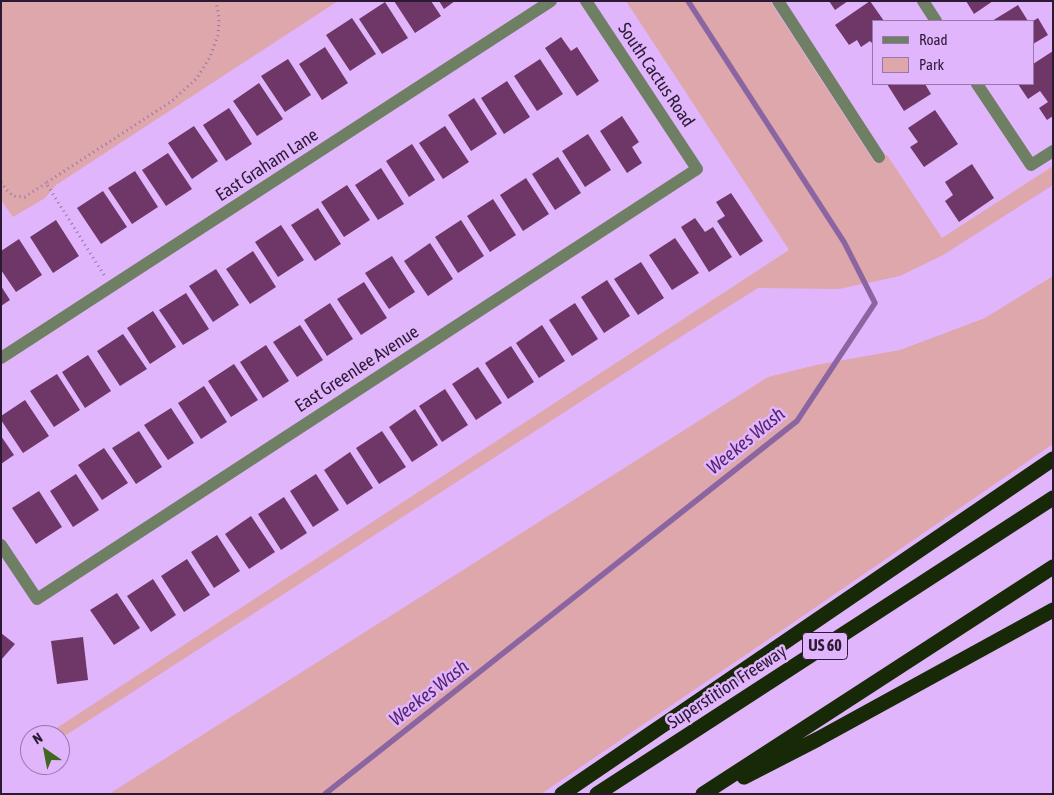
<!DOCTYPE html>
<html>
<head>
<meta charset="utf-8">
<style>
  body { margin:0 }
  #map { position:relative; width:1054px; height:795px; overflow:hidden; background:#e1b5fc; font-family:"Asap Condensed",sans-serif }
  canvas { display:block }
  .frame { position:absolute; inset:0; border:2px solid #2c1a35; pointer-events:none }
  .legend { position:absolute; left:872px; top:20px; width:162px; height:65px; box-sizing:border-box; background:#e1b5fc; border:1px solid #9977ac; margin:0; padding:6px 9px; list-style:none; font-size:15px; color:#2c1a35 }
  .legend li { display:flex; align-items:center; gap:10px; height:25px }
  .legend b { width:25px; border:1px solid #9977ac }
  .north { position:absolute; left:20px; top:725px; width:50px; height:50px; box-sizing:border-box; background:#e1b5fc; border:1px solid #9977ac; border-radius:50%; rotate:327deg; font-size:14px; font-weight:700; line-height:20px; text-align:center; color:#2c1a35 }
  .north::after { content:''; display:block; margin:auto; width:18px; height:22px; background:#426720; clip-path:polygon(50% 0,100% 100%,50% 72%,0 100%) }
</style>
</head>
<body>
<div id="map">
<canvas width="1054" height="795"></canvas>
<div class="frame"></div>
<ul class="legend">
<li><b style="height:6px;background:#6e7f63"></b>Road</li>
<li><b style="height:14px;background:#dda7ac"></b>Park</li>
</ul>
<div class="north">N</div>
</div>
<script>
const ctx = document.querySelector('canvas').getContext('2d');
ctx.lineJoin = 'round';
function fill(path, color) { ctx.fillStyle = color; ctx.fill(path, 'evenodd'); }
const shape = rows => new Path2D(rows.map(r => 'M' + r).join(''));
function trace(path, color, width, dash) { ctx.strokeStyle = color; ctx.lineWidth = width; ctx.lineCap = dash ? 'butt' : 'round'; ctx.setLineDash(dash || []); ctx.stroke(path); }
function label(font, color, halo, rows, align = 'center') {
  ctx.font = font + ' "Asap Condensed",sans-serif'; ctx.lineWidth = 5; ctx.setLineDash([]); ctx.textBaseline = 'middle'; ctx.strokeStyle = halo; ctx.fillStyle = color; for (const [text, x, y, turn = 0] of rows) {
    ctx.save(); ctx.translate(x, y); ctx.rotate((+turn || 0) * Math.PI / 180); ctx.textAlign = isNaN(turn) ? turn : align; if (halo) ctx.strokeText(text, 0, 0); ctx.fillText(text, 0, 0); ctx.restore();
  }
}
const green = shape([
  [1,1,338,1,56,185,45,198,13,217,1,200],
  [626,1,770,1,875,163,887,155,942,238,1053,166,1053,185,943,255,900,276,839,289,758,288,685,334,60,739,60,735,46,735,789,250],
  [1053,276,1053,444,816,607,541,794,109,794,768,377,816,365,900,350,985,318]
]);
const stream = shape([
  [325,794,797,421,875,303,844,242,688,1]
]);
const building = shape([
  [394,1,431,1,441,16,415,33],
  [439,1,455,1,444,9],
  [829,1,848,1,835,10],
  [870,1,884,21,873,21,873,44,870,41,861,47,857,40,849,45,835,25],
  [966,1,993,1,974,14],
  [385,2,408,38,382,54,359,19],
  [1018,5,1028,21,992,21],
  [352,18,376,54,350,71,326,35],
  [1038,18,1048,35,1033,44,1033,21],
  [561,37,571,51,577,47,599,81,577,96,545,48],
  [325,47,348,83,322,100,299,64],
  [1053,51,1053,116,1047,120,1039,108,1048,102,1040,91,1028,99,1018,84,1033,84,1033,64],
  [288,59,311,95,285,112,261,76],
  [540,59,563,94,537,111,514,76],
  [507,81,530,117,504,134,481,98],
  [259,83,283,119,257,136,233,101],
  [887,84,925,84,931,94,904,111],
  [474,98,497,134,471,151,448,115],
  [229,108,252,144,226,161,203,125],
  [935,110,958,144,924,167,910,147,918,142,908,128],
  [622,116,639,142,632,147,642,163,627,173,600,131],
  [194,126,218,161,192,179,168,143],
  [445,126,469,162,443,179,419,143],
  [588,134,611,170,585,187,562,151],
  [412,144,435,180,409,197,386,161],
  [168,153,192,189,166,206,142,170],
  [558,157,581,193,555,210,532,174],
  [972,164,994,198,959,222,945,201,953,195,945,182],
  [381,168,404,204,378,220,355,185],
  [135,171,158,207,132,224,108,188],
  [526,178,549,214,523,231,500,195],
  [347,185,370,220,344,237,321,202],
  [103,191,127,227,101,244,77,208],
  [731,193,763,241,740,256,717,221,725,216,716,202],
  [493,199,516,235,490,252,467,216],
  [318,208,341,244,315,261,291,225],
  [695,218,705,232,713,227,732,257,709,272,681,227],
  [56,220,79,256,53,273,30,237],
  [461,220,484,256,458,273,435,237],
  [281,225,304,260,278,277,255,242],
  [675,238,699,273,672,290,649,255],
  [19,239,42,275,16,292,1,270,1,251],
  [430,243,453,279,428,296,404,261],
  [253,251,276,287,250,304,226,269],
  [392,256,415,292,389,309,365,273],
  [641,262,664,298,638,315,614,279],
  [216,269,239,305,213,322,189,286],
  [607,280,630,316,604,333,581,297],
  [364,282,387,318,361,335,337,299],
  [1,286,10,300,1,306],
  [186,293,209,329,183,345,159,310],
  [330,303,353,339,327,356,304,320],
  [575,303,598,339,572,356,549,320],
  [153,311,176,347,150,364,127,328],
  [300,325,323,360,297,377,273,342],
  [542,325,565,361,539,378,516,343],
  [123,334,147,369,120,386,97,351],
  [266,345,289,381,263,398,240,362],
  [511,346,534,382,508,399,485,363],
  [88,355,111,391,85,408,62,372],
  [234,364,258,400,231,417,208,381],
  [478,367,502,403,476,420,452,384],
  [57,374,80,410,54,427,30,391],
  [204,386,227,422,201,439,178,403],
  [445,389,468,425,442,442,419,406],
  [25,400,49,436,23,453,1,420,1,416],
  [171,408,194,443,168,460,144,425],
  [415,409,438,445,412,462,389,427],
  [139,431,162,467,136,484,112,448],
  [382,431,406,467,379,484,356,448],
  [1,436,14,455,1,464],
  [104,448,128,483,102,500,78,465],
  [350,452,373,488,347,505,324,470],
  [76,474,99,510,73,527,50,491],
  [316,474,339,510,313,527,290,491],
  [39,491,62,527,36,544,12,508],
  [284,497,307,533,281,550,258,514],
  [251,516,275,552,249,569,225,534],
  [217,535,240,571,214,588,191,552],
  [187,559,210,595,184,612,161,576],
  [153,579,176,615,151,632,127,596],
  [117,593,140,628,114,645,90,610],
  [1,633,15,644,1,660],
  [83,637,88,680,57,684,51,641]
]);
const path = shape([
  [1,182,5,188,13,196,25,197,46,183],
  [104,275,46,183,172,101,197,78,210,57,218,35,219,18,216,1]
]);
const minor = shape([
  [778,1,879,157],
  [923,1,936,21],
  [977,84,1031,165,1053,151],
  [1,358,551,1],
  [1,545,37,599,697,169,586,1]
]);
const highway = shape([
  [744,777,818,739,1053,610],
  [562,794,1053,459],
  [597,794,1053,498],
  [703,794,1053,567]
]);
const shields = [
  [825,646,45]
];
const shieldNames = [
  ["US 60",825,646]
];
const streetNames = [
  ["South Cactus Road",656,75,56],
  ["East Graham Lane",267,165,-33],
  ["East Greenlee Avenue",357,369,-33],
  ["Superstition Freeway",727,687,-33]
];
const waterNames = [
  ["Weekes Wash",746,441,-39],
  ["Weekes Wash",429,693,-38]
];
fill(green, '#dda7ac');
trace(stream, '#8b65a2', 5.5);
fill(building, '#6e3767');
trace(path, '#9574a9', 3, [1, 4]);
trace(minor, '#6e7f63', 12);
trace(highway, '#172906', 15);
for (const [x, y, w] of shields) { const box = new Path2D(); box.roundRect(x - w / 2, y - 13.5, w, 27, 4); ctx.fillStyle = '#e1b5fc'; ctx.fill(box); trace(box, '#2c1a35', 1); }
label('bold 16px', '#2c1a35', null, shieldNames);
label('18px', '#2c1a35', '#e1b5fc', streetNames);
label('italic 19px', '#572470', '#e1b5fc', waterNames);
</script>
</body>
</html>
